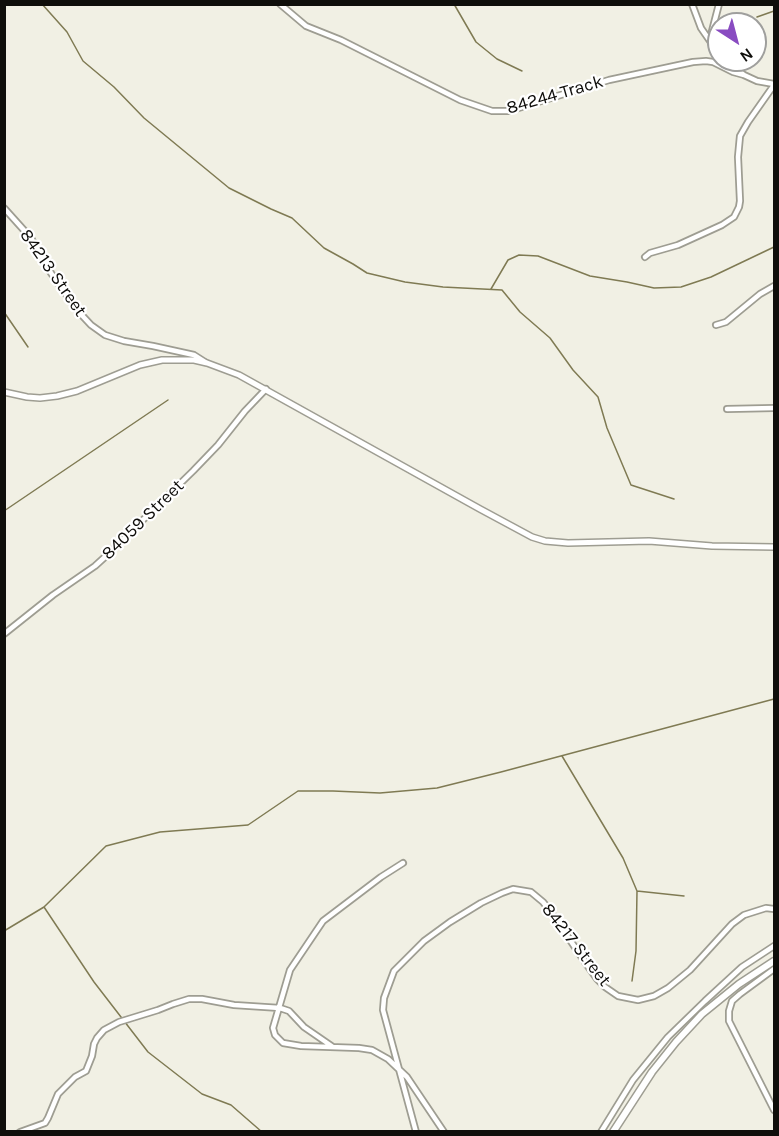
<!DOCTYPE html>
<html>
<head>
<meta charset="utf-8">
<style>
  body { margin:0 }
  #map { position:relative; width:779px; height:1136px; overflow:hidden; background:#f1f0e4; font-family:Karla,sans-serif }
  canvas { display:block }
  .frame { position:absolute; inset:0; border:6px solid #0f0e0b; pointer-events:none }
  .north { position:absolute; left:707px; top:12px; width:60px; height:60px; box-sizing:border-box; background:#fff; border:2px solid #9f9f9d; border-radius:50%; rotate:144deg; font-size:16px; font-weight:700; line-height:24px; text-align:center; color:#0f0e0b }
  .north::after { content:''; display:block; margin:auto; width:21px; height:27px; background:#894cc1; clip-path:polygon(50% 0,100% 100%,50% 72%,0 100%) }
</style>
</head>
<body>
<div id="map">
<canvas width="779" height="1136"></canvas>
<div class="frame"></div>
<div class="north">N</div>
</div>
<script>
const ctx = document.querySelector('canvas').getContext('2d');
ctx.lineJoin = 'round';
const shape = rows => new Path2D(rows.map(r => 'M' + r).join(''));
function trace(path, color, width, dash) { ctx.strokeStyle = color; ctx.lineWidth = width; ctx.lineCap = dash ? 'butt' : 'round'; ctx.setLineDash(dash || []); ctx.stroke(path); }
function label(font, color, halo, rows, align = 'center') {
  ctx.font = font + ' Karla,sans-serif'; ctx.lineWidth = 4.5; ctx.setLineDash([]); ctx.textBaseline = 'middle'; ctx.strokeStyle = halo; ctx.fillStyle = color; for (const [text, x, y, turn = 0] of rows) {
    ctx.save(); ctx.translate(x, y); ctx.rotate((+turn || 0) * Math.PI / 180); ctx.textAlign = isNaN(turn) ? turn : align; if (halo) ctx.strokeText(text, 0, 0); ctx.fillText(text, 0, 0); ctx.restore();
  }
}
const stream = shape([
  [42,4,67,32,83,61,114,87,144,118,229,188,271,209,292,218,324,248,353,264,367,273,405,282,443,287,502,290,520,312,550,338,573,370,598,397,607,428,631,485,674,499],
  [454,4,476,42,497,59,522,71],
  [757,17,774,11],
  [491,289,508,260,519,255,538,256,590,276,627,282,654,288,681,287,711,277,774,247],
  [4,312,28,347],
  [4,511,168,400],
  [562,756,623,858,637,891,636,951,632,981],
  [637,891,684,896],
  [44,907,94,982,148,1052,202,1094,231,1105,262,1132],
  [4,931,44,907,106,846,160,832,248,825,298,791,333,791,380,793,437,788,501,772,774,699]
]);
const minor = shape([
  [280,4,306,26,341,40,460,100,492,111,509,111,609,80,693,62,706,61,713,62,733,72,744,75],
  [692,4,701,28,719,54],
  [711,43,712,31,719,4],
  [725,60,744,75,757,81,774,84],
  [4,208,31,238,51,273,77,310,91,325,105,335,124,341,153,346,194,355,205,362],
  [645,257,650,253,678,245,722,225,734,217,739,207,740,201,738,157,740,136,748,122,774,85],
  [716,325,726,322,760,294,774,286],
  [727,409,774,408],
  [4,634,53,595,95,566,106,556,193,471,218,445,245,411,266,389],
  [403,863,381,877,323,921,290,970,273,1028,275,1035,283,1043,301,1046,359,1048,372,1050,388,1059,407,1077,444,1132],
  [774,969,740,994,732,1001,729,1011,729,1021,774,1110],
  [20,1132,45,1123,48,1118,58,1094,75,1077,86,1071,92,1056,94,1044,97,1038,104,1030,119,1022,158,1010,173,1004,189,999,202,999,234,1005,280,1008,289,1011,304,1027,333,1047],
  [416,1132,383,1010,384,998,394,971,424,941,450,922,481,903,502,893,513,889,531,892,543,902,551,912,587,965,597,979,605,987,618,996,638,1000,654,996,668,988,690,970,732,924,744,915,766,908,774,909],
  [601,1132,633,1080,668,1037,705,1001,742,967,774,946]
]);
const tertiary = shape([
  [4,392,27,397,40,398,57,396,77,391,140,365,162,360,194,360,207,363,239,375,480,509,532,537,545,541,568,543,649,541,712,546,774,547]
]);
const secondary = shape([
  [613,1132,652,1072,676,1042,702,1014,739,984,774,961]
]);
const streetNames = [
  ["84244 Track",555,95,-16],
  ["84213 Street",53,273,55],
  ["84059 Street",143,520,-44],
  ["84217 Street",576,945,52]
];
trace(stream, '#7f7a53', 1.5);
trace(minor, '#9e9d92', 8);
trace(tertiary, '#9e9d92', 8);
trace(secondary, '#9e9d92', 9);
trace(minor, '#fff', 4.5);
trace(tertiary, '#fff', 5);
trace(secondary, '#fff', 6);
label('18px', '#0f0e0b', '#fff', streetNames);
</script>
</body>
</html>
